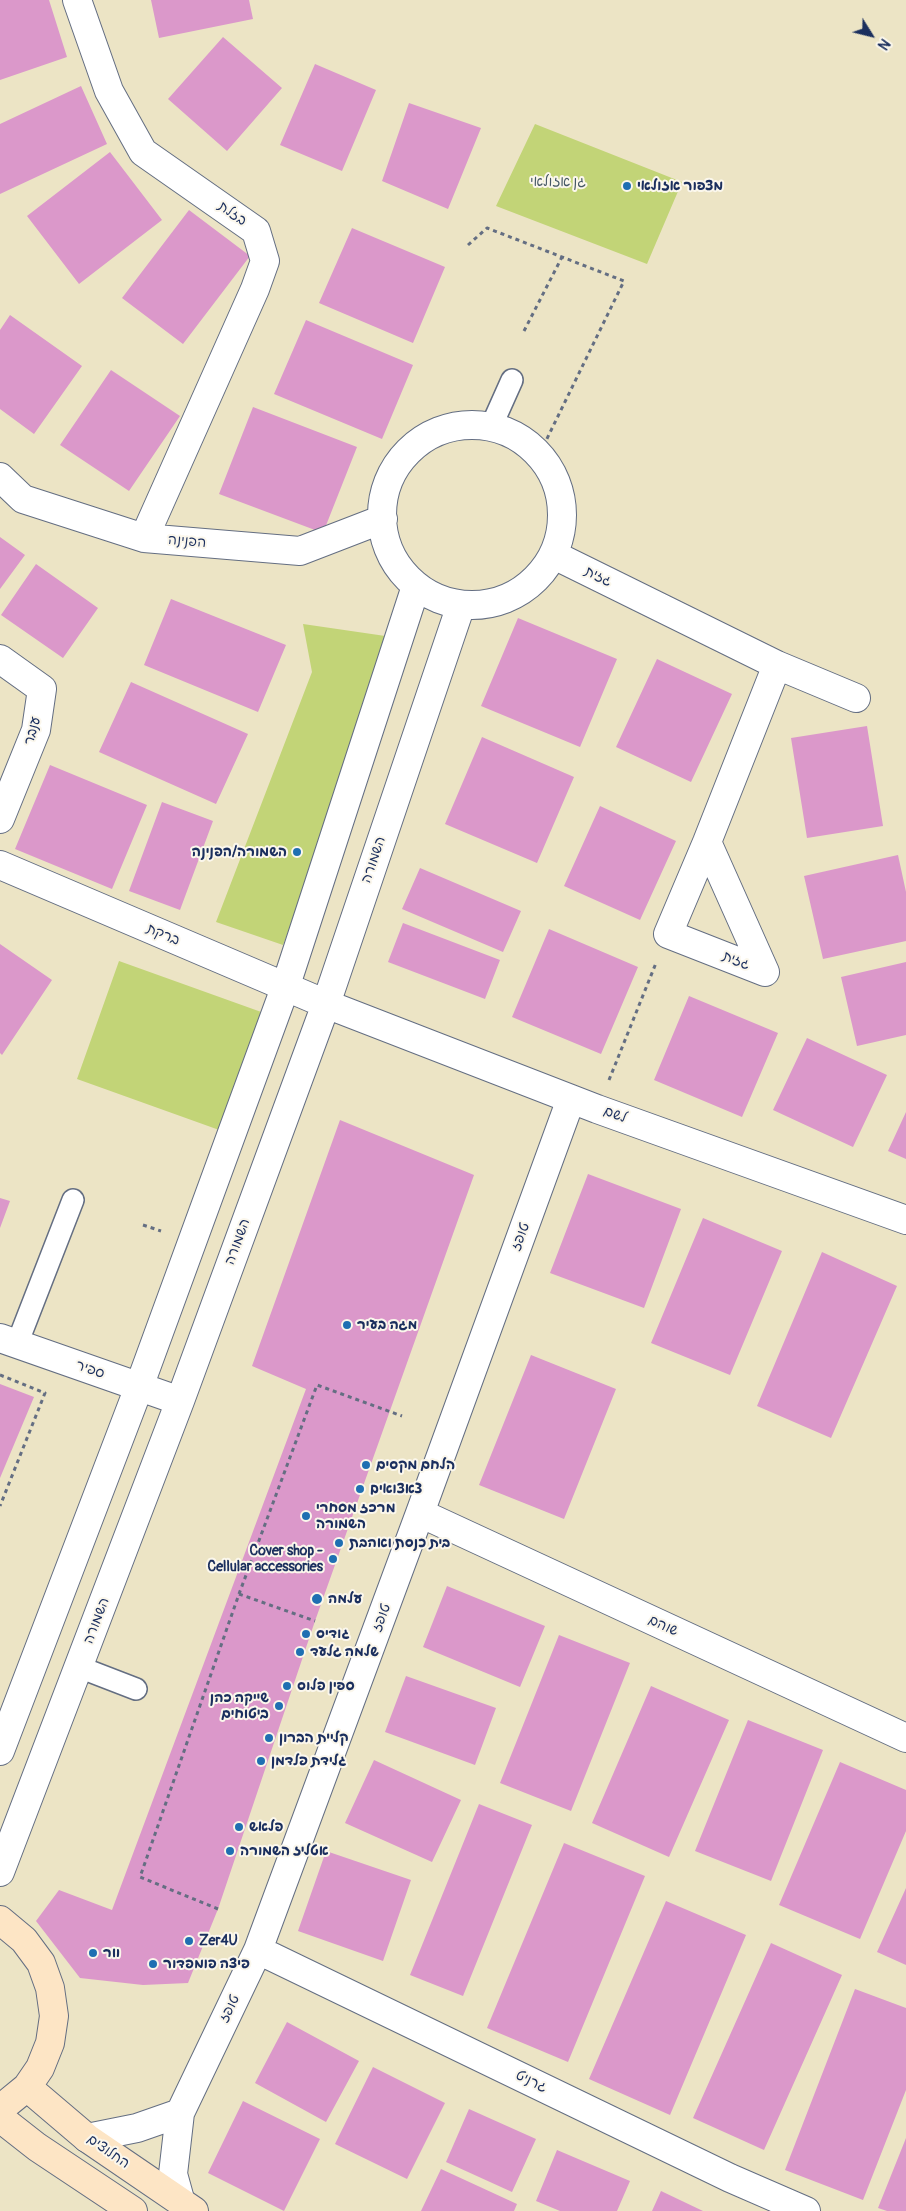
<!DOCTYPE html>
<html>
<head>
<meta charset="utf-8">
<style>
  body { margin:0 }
  #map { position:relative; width:906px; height:2211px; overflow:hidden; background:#ece4c5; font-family:Pangolin,sans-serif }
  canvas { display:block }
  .north { position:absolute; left:846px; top:10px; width:50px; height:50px; -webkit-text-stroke:4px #fbf7ec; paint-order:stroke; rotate:126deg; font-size:14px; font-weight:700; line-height:20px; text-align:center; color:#1b2f5e }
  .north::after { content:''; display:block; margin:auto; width:18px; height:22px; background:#1b2f5e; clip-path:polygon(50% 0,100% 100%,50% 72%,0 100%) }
</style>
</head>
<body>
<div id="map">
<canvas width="906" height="2211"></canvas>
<div class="north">N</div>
</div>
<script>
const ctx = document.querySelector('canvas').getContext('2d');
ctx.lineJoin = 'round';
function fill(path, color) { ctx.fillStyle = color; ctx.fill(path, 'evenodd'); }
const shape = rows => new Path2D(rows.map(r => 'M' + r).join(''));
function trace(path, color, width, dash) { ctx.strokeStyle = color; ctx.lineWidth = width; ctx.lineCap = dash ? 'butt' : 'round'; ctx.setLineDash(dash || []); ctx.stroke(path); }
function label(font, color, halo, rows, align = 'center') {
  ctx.font = font + ' Pangolin,"Playpen Sans Hebrew",sans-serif'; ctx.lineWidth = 4; ctx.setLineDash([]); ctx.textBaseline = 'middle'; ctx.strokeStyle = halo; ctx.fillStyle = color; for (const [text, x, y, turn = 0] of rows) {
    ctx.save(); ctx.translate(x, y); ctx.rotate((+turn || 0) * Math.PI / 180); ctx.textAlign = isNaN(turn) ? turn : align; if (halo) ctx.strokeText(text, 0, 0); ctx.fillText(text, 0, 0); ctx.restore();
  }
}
const green = shape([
  [535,124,682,182,647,264,496,206],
  [303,624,399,638,283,945,216,922,312,672],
  [119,961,264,1013,222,1131,77,1079]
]);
const building = shape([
  [0,0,49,0,67,57,0,80],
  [151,0,249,0,253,19,159,38],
  [223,37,282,88,227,151,168,99],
  [315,64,376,90,342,171,280,145],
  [81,86,107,144,0,194,0,124],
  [409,103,481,128,448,209,382,181],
  [110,152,162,220,79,284,27,216],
  [189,210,250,256,183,344,122,298],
  [352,228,445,267,413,343,319,303],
  [10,315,82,366,34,434,0,409,0,330],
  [306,320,413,365,382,439,274,394],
  [111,370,180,416,129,491,60,445],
  [253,407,357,447,323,533,219,494],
  [0,537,25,555,0,589],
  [36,564,98,608,63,658,1,615],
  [171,599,286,645,258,712,144,665],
  [518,618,617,659,580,747,481,706],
  [657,659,732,694,691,782,616,747],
  [131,682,248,734,216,804,99,752],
  [867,726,883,826,807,838,791,738],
  [482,737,574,777,537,863,445,824],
  [50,765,147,805,112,889,15,849],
  [162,802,213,821,180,910,129,891],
  [600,806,676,841,640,920,564,886],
  [898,855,906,892,906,941,823,959,804,876],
  [420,868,521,911,503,952,402,909],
  [403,923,500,960,485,999,388,962],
  [549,929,638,967,601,1054,512,1017],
  [0,944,52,980,2,1055,0,1053],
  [906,962,906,1035,857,1046,841,977],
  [689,996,778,1033,742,1117,654,1080],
  [807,1038,887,1075,853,1147,773,1110],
  [906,1112,906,1159,888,1151],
  [340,1120,474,1175,315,1621,218,1909,188,1983,143,1985,80,1978,36,1921,59,1890,112,1910,306,1389,252,1366],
  [588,1174,681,1209,644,1308,550,1273],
  [0,1198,10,1201,0,1228],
  [703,1218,782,1251,730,1375,651,1343],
  [822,1252,897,1286,831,1438,757,1406],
  [531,1355,616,1389,564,1519,479,1485],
  [0,1384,34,1397,0,1478],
  [447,1586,545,1626,520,1687,423,1647],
  [559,1635,630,1663,571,1811,500,1783],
  [406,1676,496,1708,475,1765,385,1732],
  [651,1686,729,1720,669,1857,592,1823],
  [748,1720,823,1750,771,1881,695,1851],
  [374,1760,461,1800,432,1862,345,1823],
  [840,1762,906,1790,906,1831,860,1939,779,1905],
  [479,1804,532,1825,463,1996,410,1975],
  [564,1843,645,1876,568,2062,487,2028],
  [326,1851,411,1880,383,1961,298,1931],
  [906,1888,906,1965,877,1952],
  [666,1901,746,1935,670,2115,589,2079],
  [771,1943,842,1975,764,2150,693,2118],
  [855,1989,906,2008,906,2090,863,2200,785,2170],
  [287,2022,359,2061,326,2122,255,2083],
  [373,2067,445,2103,407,2179,335,2144],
  [243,2101,320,2139,284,2211,208,2173],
  [469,2109,536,2139,512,2192,446,2162],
  [906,2138,906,2211,887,2211,878,2208],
  [557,2150,630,2181,617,2211,560,2211,536,2201],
  [441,2169,517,2204,514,2211,421,2211],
  [661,2191,703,2211,652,2211]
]);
const path = shape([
  [468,245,487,228,624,281,539,455],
  [524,331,562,257],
  [609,1080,656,963],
  [143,1225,161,1231],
  [0,1375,45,1393,0,1506],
  [239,1594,315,1621],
  [218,1909,140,1877,239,1594,317,1385,402,1416]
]);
const lane = shape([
  [491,427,512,380],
  [17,1344,73,1200],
  [79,1667,136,1689]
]);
const street = shape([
  [77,0,109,91,143,152,256,231,265,261,255,289,144,538],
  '382 515a90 90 0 1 1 180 0a90 90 0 1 1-180 0Z',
  [0,477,23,499,144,538,300,551,383,519],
  [554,555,777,665,856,698],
  [0,659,42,689,36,730,0,819],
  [707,842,765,972,668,934,707,842,777,665],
  [0,865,326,1004,597,1109,906,1220],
  [0,1338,180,1401],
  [420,1513,906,1738],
  [0,1751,139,1387,285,988,416,586],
  [0,1872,180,1401,326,1004,461,605],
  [258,1950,730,2178,806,2211],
  [87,2138,137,2128,180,2113],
  [181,2203,173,2174,180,2113,258,1950,420,1513,571,1099]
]);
const secondary = shape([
  [0,1920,24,1940,41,1963,50,1988,54,2016,50,2043,40,2068,27,2087,0,2109],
  [27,2087,87,2138,194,2211],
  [0,2118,37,2147,133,2211]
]);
const markers = [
  [627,186,5,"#1f6fb2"],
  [297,852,5,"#1f6fb2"],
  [347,1325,5,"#1f6fb2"],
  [366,1465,5,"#1f6fb2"],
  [360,1489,5,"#1f6fb2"],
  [306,1516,5,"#1f6fb2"],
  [339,1543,5,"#1f6fb2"],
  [333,1559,5,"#1f6fb2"],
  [317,1599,6,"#1f6fb2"],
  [306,1634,5,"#1f6fb2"],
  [300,1652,5,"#1f6fb2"],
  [287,1686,5,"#1f6fb2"],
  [279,1706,5,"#1f6fb2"],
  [269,1738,5,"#1f6fb2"],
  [261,1761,5,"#1f6fb2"],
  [239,1827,5,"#1f6fb2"],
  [230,1851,5,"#1f6fb2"],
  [189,1941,5,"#1f6fb2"],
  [93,1953,5,"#1f6fb2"],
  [153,1964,5,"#1f6fb2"]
];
const parkNames = [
  ["גן אזולאי",558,182]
];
const poiNames = [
  ["מצפור אזולאי",637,186],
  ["השמורה/הפנינה",287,852,"right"],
  ["מגה בעיר",357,1325],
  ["הלחם מקסים",376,1465],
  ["צאצואים",370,1489],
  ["מרכז מסחרי",316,1508],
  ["השמורה",316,1524],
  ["בית כנסת ואהבת",349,1543],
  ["Cover shop -",323,1551,"right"],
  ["Cellular accessories",323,1567,"right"],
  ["עלמה",328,1599],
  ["גודיס",316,1634],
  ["שלמה גלעד",310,1652],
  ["ספין פלוס",297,1686],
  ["שייקה כהן",269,1698,"right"],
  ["ביטוחים",269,1714,"right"],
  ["קליית הברון",279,1738],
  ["גלידת פלדמן",271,1761],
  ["פלאש",249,1827],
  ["אטליז השמורה",240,1851],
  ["Zer4U",199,1941],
  ["וור",103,1953],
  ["פיצה פומפדור",163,1964]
];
const streetNames = [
  ["בזלת",232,214,35],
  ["הפנינה",187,542,5],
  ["גזית",598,577,26],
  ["ענבר",33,731,-74],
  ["השמורה",374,860,-71],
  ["ברקת",163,935,23],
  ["גזית",736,961,21],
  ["לשם",615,1115,20],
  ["טופז",521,1237,-70],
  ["השמורה",238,1242,-70],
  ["ספיר",90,1370,19],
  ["טופז",382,1618,-70],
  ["השמורה",97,1621,-69],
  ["שוהם",663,1626,25],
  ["טופז",230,2009,-64],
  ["גרניט",531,2082,26],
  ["החלוצים",108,2152,35]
];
fill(green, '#c2d477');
fill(building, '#db98ca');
trace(lane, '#646e82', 24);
trace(street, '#646e82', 30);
trace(secondary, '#646e82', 30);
trace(path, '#646e82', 3, [4, 4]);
trace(lane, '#fff', 21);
trace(street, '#fff', 28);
trace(secondary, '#fde5c5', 28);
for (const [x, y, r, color] of markers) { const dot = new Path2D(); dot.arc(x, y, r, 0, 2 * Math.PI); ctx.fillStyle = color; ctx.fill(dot); trace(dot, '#fbf7ec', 2); }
label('14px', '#455864', '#fbf7ec', parkNames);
label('bold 14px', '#1b2f5e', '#fbf7ec', poiNames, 'left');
label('14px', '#1b2f5e', '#fbf7ec', streetNames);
</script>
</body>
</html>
